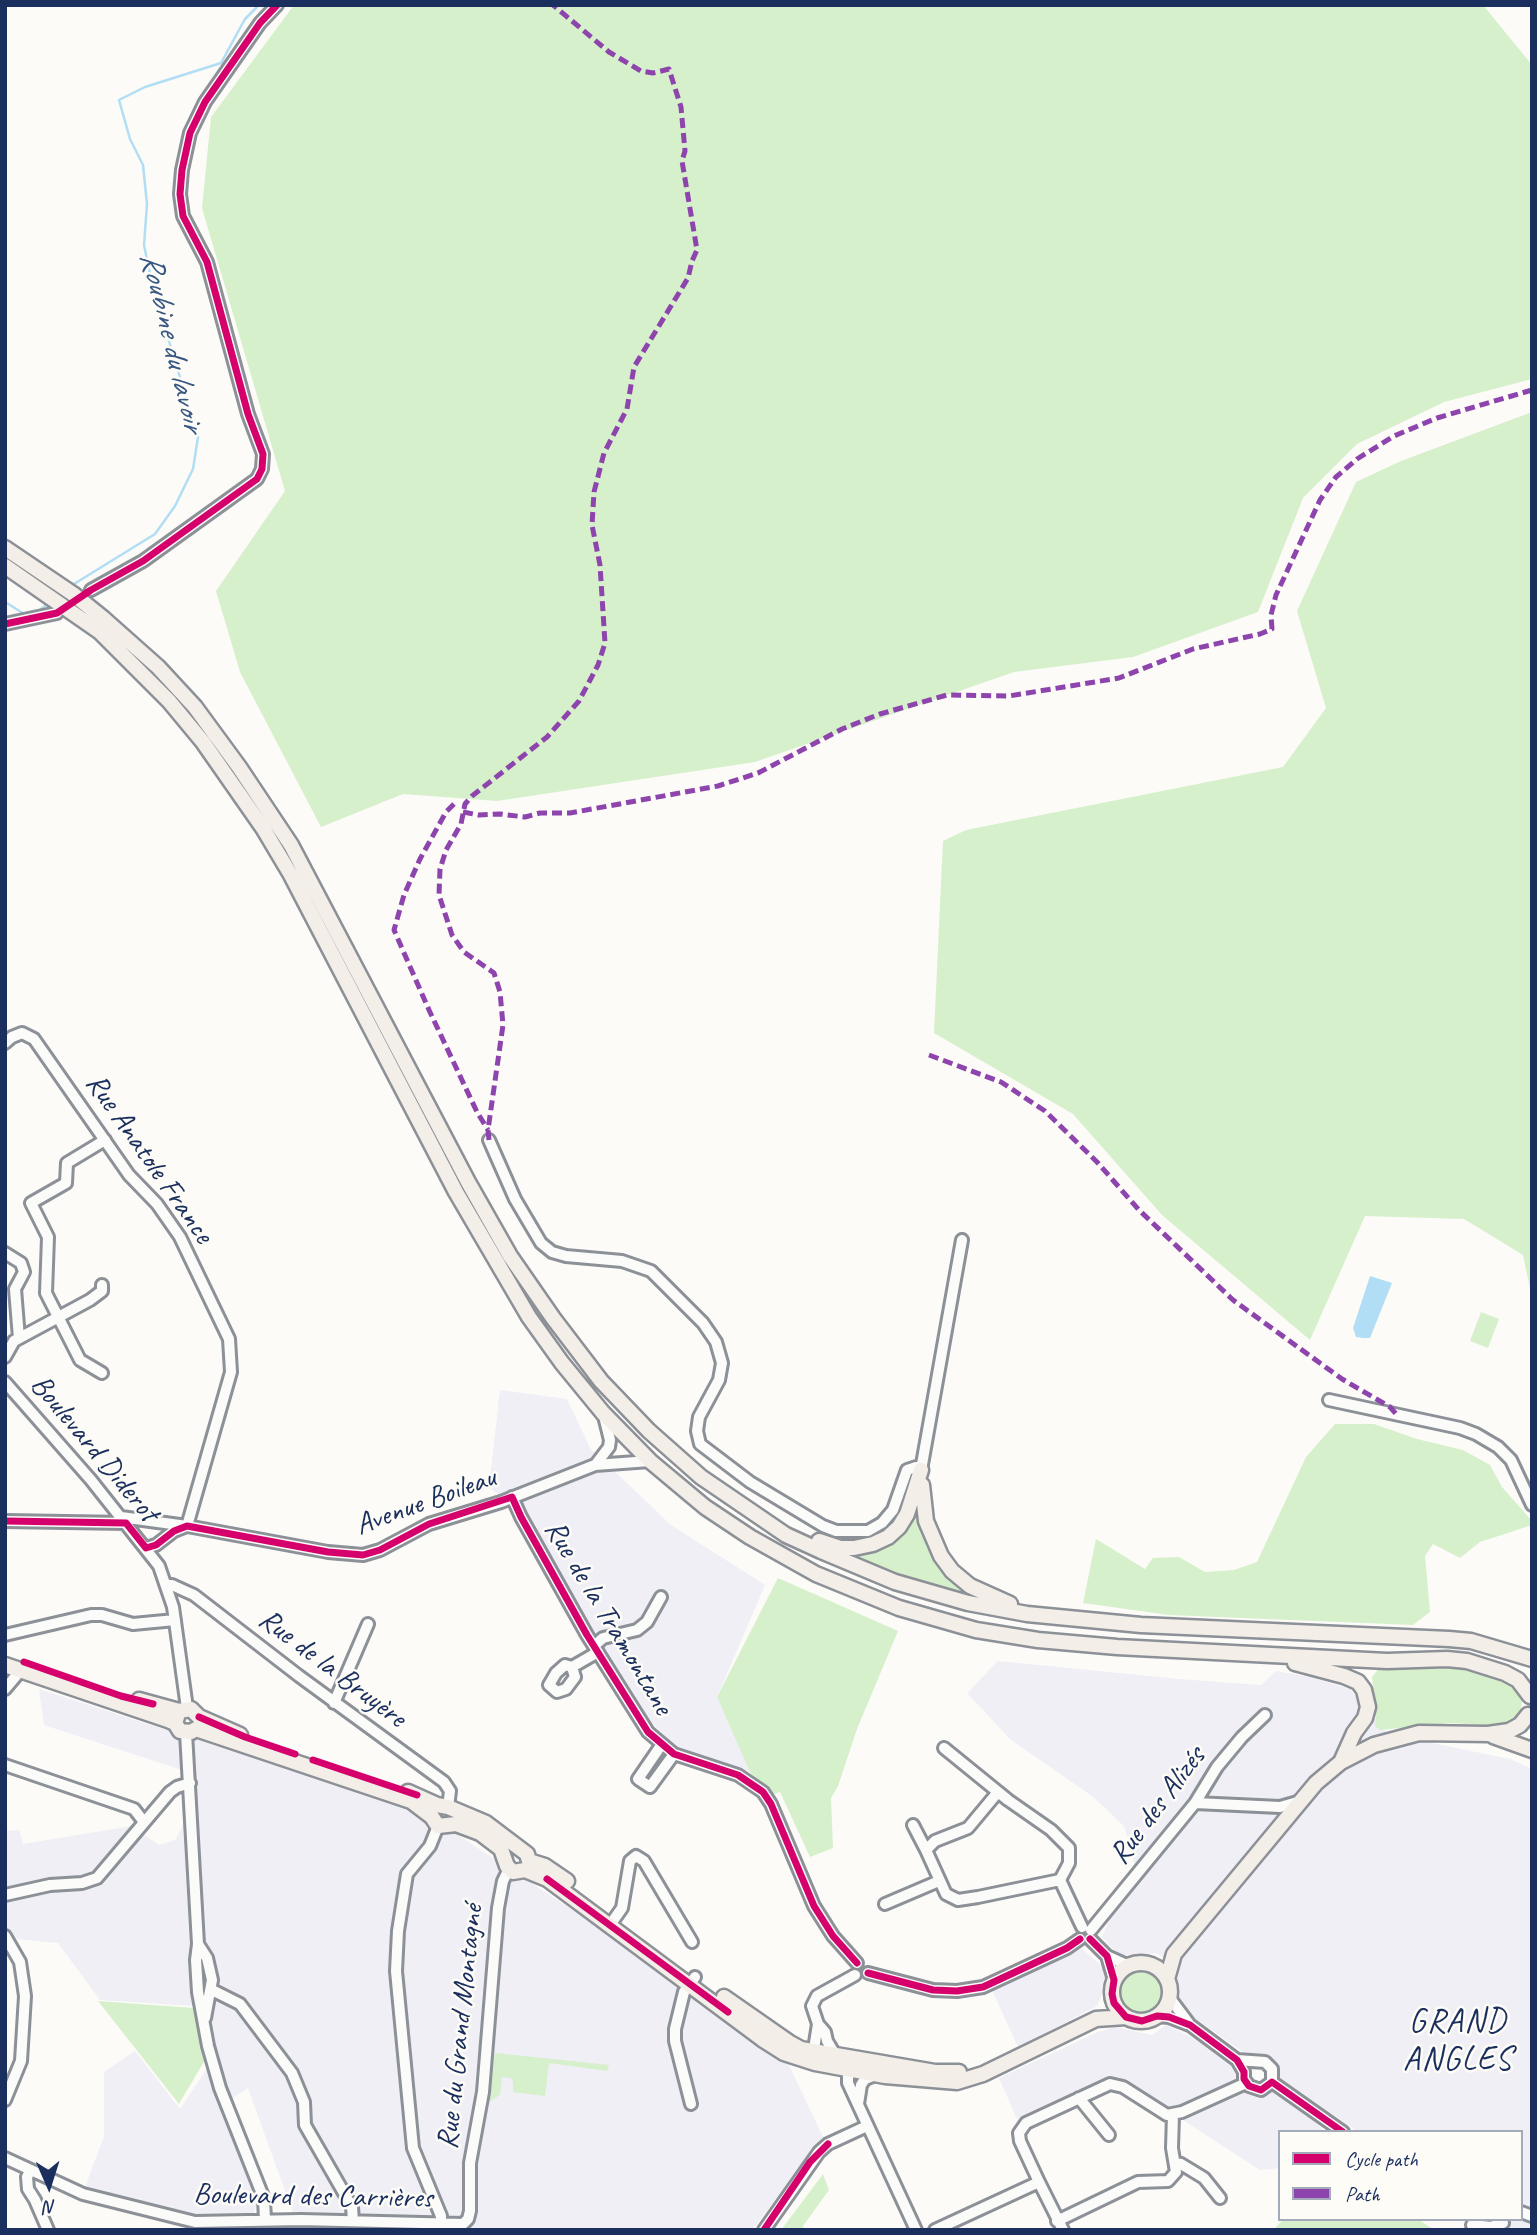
<!DOCTYPE html>
<html>
<head>
<meta charset="utf-8">
<style>
  body { margin:0 }
  #map { position:relative; width:1537px; height:2235px; overflow:hidden; background:#fcfbf8; font-family:Caveat,sans-serif }
  canvas { display:block }
  .frame { position:absolute; inset:0; border:7px solid #1b2f5e; pointer-events:none }
  .legend { position:absolute; left:1278px; top:2130px; width:245px; height:91px; box-sizing:border-box; background:#fdfcf7; border:2px solid #a3aaba; margin:0; padding:9px 12px; list-style:none; font-size:21px; color:#1b2f5e }
  .legend li { display:flex; align-items:center; gap:14px; height:35px }
  .legend b { width:35px; border:2px solid #a3aaba }
  .north { position:absolute; left:14px; top:2151px; width:70px; height:70px; -webkit-text-stroke:5px #fdfcf7; paint-order:stroke; rotate:177deg; font-size:19px; font-weight:700; line-height:28px; text-align:center; color:#1b2f5e }
  .north::after { content:''; display:block; margin:auto; width:24px; height:32px; background:#1b2f5e; clip-path:polygon(50% 0,100% 100%,50% 72%,0 100%) }
</style>
</head>
<body>
<div id="map">
<canvas width="1537" height="2235"></canvas>
<div class="frame"></div>
<ul class="legend">
<li><b style="height:9px;background:#d6006c"></b>Cycle path</li>
<li><b style="height:9px;background:#8e44ad"></b>Path</li>
</ul>
<div class="north">N</div>
</div>
<script>
const ctx = document.querySelector('canvas').getContext('2d');
ctx.lineJoin = 'round';
function fill(path, color) { ctx.fillStyle = color; ctx.fill(path, 'evenodd'); }
const shape = rows => new Path2D(rows.map(r => 'M' + r).join(''));
function trace(path, color, width, dash) { ctx.strokeStyle = color; ctx.lineWidth = width; ctx.lineCap = dash ? 'butt' : 'round'; ctx.setLineDash(dash || []); ctx.stroke(path); }
function label(font, color, halo, rows, align = 'center') {
  ctx.font = font + ' Caveat,sans-serif'; ctx.lineWidth = 5; ctx.setLineDash([]); ctx.textBaseline = 'middle'; ctx.strokeStyle = halo; ctx.fillStyle = color; for (const [text, x, y, turn = 0] of rows) {
    ctx.save(); ctx.translate(x, y); ctx.rotate((+turn || 0) * Math.PI / 180); ctx.textAlign = isNaN(turn) ? turn : align; if (halo) ctx.strokeText(text, 0, 0); ctx.fillText(text, 0, 0); ctx.restore();
  }
}
const built = shape([
  [500,1390,567,1399,590,1448,671,1525,765,1585,717,1697,751,1772,679,1749,641,1712,525,1514,489,1487],
  [998,1661,1179,1679,1261,1685,1276,1671,1310,1677,1350,1689,1388,1734,1510,1759,1532,1769,1532,2230,1496,2230,1481,2219,1521,2219,1521,2132,1358,2132,1186,2012,1180,2003,1176,1977,1177,1965,1156,1953,1120,1956,1102,1937,1134,1865,1133,1853,1124,1826,1092,1796,1011,1740,967,1693],
  [39,1689,238,1753,252,1752,412,1805,620,1941,786,2059,823,2137,752,2230,474,2230,459,2219,293,2213,248,2088,230,2100,258,2201,253,2216,188,2215,85,2187,104,2136,104,2072,135,2051,180,2109,216,2055,209,2007,100,2000,58,1943,17,1939,5,1927,5,1831,19,1830,23,1844,132,1826,159,1845,175,1840,183,1825,182,1770,44,1725],
  [1082,1949,1103,1967,1106,1979,1104,1990,1097,2006,1018,2047,991,1988],
  [1166,2025,1195,2039,1314,2119,1324,2132,1280,2132,1280,2168,1260,2170,1118,2078,1093,2086,1017,2119,999,2078,1098,2032,1115,2027,1152,2035]
]);
const green = shape([
  [294,5,1483,5,1532,65,1532,379,1444,402,1357,444,1303,498,1258,612,1133,657,1014,672,755,762,497,801,403,794,321,827,240,672,216,591,285,491,202,208,211,117],
  [1532,412,1532,1298,1523,1255,1464,1219,1365,1216,1310,1340,1162,1215,1073,1114,934,1033,943,841,966,830,1283,767,1326,708,1297,611,1356,482,1401,461],
  [1481,1312,1499,1319,1488,1348,1470,1341],
  [1335,1424,1374,1424,1417,1439,1463,1450,1490,1465,1502,1487,1532,1521,1532,1525,1480,1542,1460,1558,1433,1544,1425,1556,1430,1612,1413,1625,1169,1615,1083,1603,1096,1539,1145,1569,1153,1558,1179,1557,1205,1572,1234,1570,1257,1562,1306,1457],
  [917,1503,919,1516,980,1597,971,1596,900,1577,840,1554,876,1548],
  [778,1578,898,1631,857,1729,838,1786,831,1798,833,1848,810,1857,780,1792,771,1795,750,1772,717,1697],
  [1441,1667,1480,1671,1510,1683,1518,1691,1522,1702,1521,1709,1510,1723,1499,1726,1450,1723,1380,1730,1375,1726,1376,1714,1372,1677,1379,1668],
  '1120 1992a21 21 0 1 1 42 0a21 21 0 1 1-42 0Z',
  [98,2001,194,2008,205,2060,179,2104],
  [495,2053,609,2065,607,2071,549,2063,545,2096,513,2092,513,2082,511,2078,502,2077,500,2095,487,2103],
  [823,2174,829,2190,803,2226,804,2230,781,2230],
  [1284,2219,1418,2219,1434,2230,1273,2230]
]);
const water = shape([
  [1370,1276,1392,1283,1370,1338,1363,1338,1356,1337,1353,1328]
]);
const stream = shape([
  [74,584,155,534,175,506,193,469,198,437,153,288,144,245,147,204,143,165,130,139,119,100,145,87,221,63,245,19,259,5],
  [5,602,26,615],
  [36,613,45,606]
]);
const minor = shape([
  [91,590,143,561,257,479,262,469,263,454,248,414,207,262,183,216,180,194,182,170,190,133,205,102,260,23,277,5],
  [5,624,57,613],
  [5,1043,12,1037,22,1033,34,1039,129,1175,157,1204,180,1237,229,1339,231,1372,187,1526],
  [489,1140,515,1199,541,1243,552,1252,566,1256,622,1261,651,1271,703,1323,716,1342,722,1363,719,1380,699,1417,697,1431,700,1444,750,1482,823,1526,836,1531,868,1531,882,1523,893,1510,907,1470,916,1467,921,1470,962,1240],
  [5,1253,21,1263,24,1272,15,1289,19,1338],
  [5,1357,14,1341,90,1300,102,1291,102,1285],
  [102,1373,80,1360,46,1293,48,1237,31,1203,66,1183,67,1163,105,1140],
  [5,1382,91,1480,159,1566,173,1607,187,1708],
  [1329,1400,1460,1428,1476,1434,1498,1447,1511,1460,1532,1505],
  [596,1464,609,1447,610,1440,604,1416],
  [512,1497,521,1517,587,1635,648,1732,674,1754,738,1775,763,1792,771,1804,814,1906,833,1936,857,1963],
  [121,1517,187,1526,328,1552,363,1555,380,1550,429,1524,501,1502,595,1465,650,1461],
  [5,1521,126,1523],
  [146,1548,156,1545,174,1531,184,1527],
  [166,1585,172,1585,194,1595,299,1676,444,1782,450,1791,448,1807],
  [5,1635,91,1615,102,1615,133,1624,175,1620],
  [594,1646,603,1638,637,1630,647,1622,661,1597],
  [572,1667,575,1677,566,1689,557,1692,549,1685,556,1673,565,1665,572,1667,598,1652],
  [5,1689,21,1670],
  [334,1703,368,1624],
  [186,1733,198,1944,196,1960,198,1992,208,2046,220,2088,264,2199,265,2220],
  [662,1744,638,1779,650,1787,674,1754],
  [944,1748,1008,1800,1051,1830,1069,1848,1069,1863,1060,1880,1082,1927],
  [5,1765,134,1809,144,1822],
  [998,1792,968,1828,935,1841,926,1850,946,1894,958,1900,978,1897,1060,1880],
  [1195,1803,1280,1807,1301,1801],
  [913,1825,926,1850],
  [438,1826,430,1846,407,1874,398,1931,396,1971,413,2148,441,2216,441,2224],
  [5,1895,50,1885,82,1883,97,1878,170,1792,177,1787,190,1783],
  [885,1904,939,1881],
  [610,1925,622,1908,630,1861,636,1856,644,1861,692,1942],
  [1091,1930,1195,1803,1217,1767,1242,1737,1265,1715],
  [5,1936,20,1962,25,1996,21,2061,5,2100],
  [1090,1939,1107,1956,1129,1966],
  [198,1944,207,1958,212,1980,205,2018],
  [1107,1956,1114,1980],
  [868,1973,933,1990,957,1991,983,1987,1067,1948,1080,1939],
  [212,1990,240,2004,292,2073,304,2102,305,2125,352,2207,353,2221],
  [1169,1997,1190,2025,1237,2060,1244,2072,1244,2079,1249,2086,1261,2090,1272,2082,1272,2069,1265,2062,1237,2060],
  [1157,2016,1169,2017,1187,2024],
  [813,2055,818,2024],
  [836,2056,827,2041,825,2032,818,2024,812,2006,817,1996,855,1975],
  [856,2067,848,2076,848,2083,916,2230],
  [1272,2082,1343,2132],
  [1079,2098,1109,2135],
  [691,2104,675,2041,675,2029,684,1992,695,1977],
  [858,2104,861,2085,865,2079,875,2075],
  [5,2158,83,2194,195,2222,301,2220,463,2224],
  [1175,2163,1181,2164,1204,2178,1220,2198],
  [30,2171,27,2177,28,2189,35,2200,48,2230],
  [1039,2182,1020,2141,1019,2133,1026,2123,1110,2084,1123,2087,1167,2115,1182,2112,1246,2083],
  [1521,2212,1532,2216],
  [1057,2221,1138,2182,1168,2181,1176,2172,1172,2148,1173,2115],
  [463,2224,468,2219,470,2211,470,2163,483,2092,498,1908,503,1881,509,1869],
  [1472,2225,1491,2227,1503,2223],
  [764,2230,819,2152,828,2144,867,2126],
  [935,2230,1039,2182,1063,2230]
]);
const major = shape([
  [5,548,73,594,104,619,158,667,195,707,239,767,291,845,468,1182,510,1256,553,1318,601,1381,649,1431,701,1477,786,1535,821,1551,895,1582,968,1603,1027,1614,1141,1625,1449,1639,1471,1641,1532,1659],
  [5,566,100,632,169,701,203,742,263,828,291,875,456,1192,529,1317,562,1363,603,1413,650,1461,705,1507,750,1537,816,1574,899,1608,976,1630,1038,1640,1117,1647,1387,1661,1447,1659,1467,1661,1505,1673,1518,1680,1530,1696],
  [922,1485,926,1521,941,1556,952,1571,970,1586,1010,1604],
  [819,1541,840,1548,854,1548,873,1544,888,1537,899,1527,907,1514,921,1470],
  [1295,1663,1344,1676,1358,1682,1364,1690,1368,1707,1365,1718,1354,1733,1341,1762],
  [5,1665,168,1720,175,1723,180,1731,191,1732,196,1729],
  [139,1700,179,1711],
  [175,1723,179,1711,191,1709,199,1717,240,1735],
  [196,1729,411,1801,432,1817,438,1826,456,1824,480,1833,501,1849,507,1866,513,1872,525,1870,547,1879,762,2039,784,2053,815,2063,885,2076,957,2082,983,2074,1096,2019,1126,2017],
  [1493,1736,1532,1750],
  [408,1792,437,1805,448,1807,486,1823,527,1854,529,1861],
  [529,1861,545,1866,567,1881],
  '1112 1992a29 29 0 1 1 58 0a29 29 0 1 1-58 0Z',
  [1167,1979,1174,1954,1301,1801,1316,1783,1341,1762,1374,1745,1419,1733,1488,1734,1509,1731,1520,1725,1528,1715],
  [724,1997,790,2043,801,2049,935,2072,959,2072]
]);
const quiet = shape([
  [454,804,446,812,420,859,404,895,394,930,429,1010,477,1112,488,1130],
  [463,812,479,815,500,814,525,817,540,813,570,813,718,786,758,773,842,729,880,714,947,695,1009,696,1119,678,1193,649,1260,634,1272,629,1271,615,1276,595,1320,500,1336,477,1357,459,1394,436,1437,418,1532,390],
  [929,1055,1001,1082,1045,1111,1097,1162,1139,1210,1233,1300,1342,1379,1390,1407,1397,1415],
  [489,1140,488,1130,503,1025,500,992,494,973,464,952,452,935,439,895,440,869,446,850,461,824,465,804,472,796,547,737,579,701,598,665,605,643,600,565,592,525,594,492,604,453,627,409,634,367,688,278,692,261,697,250,682,161,685,151,681,107,669,69,653,73,641,71,609,52,553,5]
]);
const cycleway = shape([
  [5,624,57,613,91,590,143,561,257,479,262,469,263,454,248,414,207,262,183,216,180,194,182,170,190,133,205,102,260,23,277,5],
  [5,1521,126,1523,146,1548,156,1545,174,1531,187,1526,328,1552,363,1555,380,1550,429,1524,512,1497,521,1517,587,1635,648,1732,674,1754,738,1775,763,1792,771,1804,814,1906,833,1936,857,1963],
  [24,1662,121,1696,153,1704],
  [199,1717,245,1737,295,1754],
  [313,1760,417,1795],
  [547,1879,728,2012],
  [1090,1939,1107,1956,1114,1980,1112,1994,1114,2003,1126,2017,1142,2021,1157,2016,1169,2017,1190,2025,1237,2060,1244,2072,1244,2079,1249,2086,1261,2090,1272,2082,1343,2132],
  [868,1973,933,1990,957,1991,983,1987,1067,1948,1080,1939],
  [764,2230,810,2162,828,2144]
]);
const streetNames = [
  ["Rue Anatole France",149,1159,55],
  ["Boulevard Diderot",94,1449,50],
  ["Avenue Boileau",426,1502,-20],
  ["Rue de la Tramontane",608,1618,59],
  ["Rue de la Bruyère",332,1669,37],
  ["Rue des Alizés",1158,1806,-53],
  ["Rue du Grand Montagné",461,2027,-84],
  ["Boulevard des Carrières",313,2197,1]
];
const waterNames = [
  ["Roubine du lavoir",171,342,76]
];
const quarterNames = [
  ["GRAND",1458,2022],
  ["ANGLES",1458,2060]
];
fill(built, '#efeff5');
fill(green, '#d6f0cb');
fill(water, '#b1def4');
trace(stream, '#b1def4', 2.5);
trace(minor, '#8c9097', 16);
trace(major, '#8c9097', 19);
trace(minor, '#fbfbf9', 10);
trace(major, '#f3eee7', 14);
trace(quiet, '#8e44ad', 5, [10, 5]);
trace(cycleway, '#d6006c', 7);
label('30px', '#1b2f5e', '#fdfcf7', streetNames);
label('italic 32px', '#385883', '#fdfcf7', waterNames);
ctx.letterSpacing = '2px';
label('33px', '#1b2f5e', '#fdfcf7', quarterNames);
ctx.letterSpacing = '0px';
</script>
</body>
</html>
